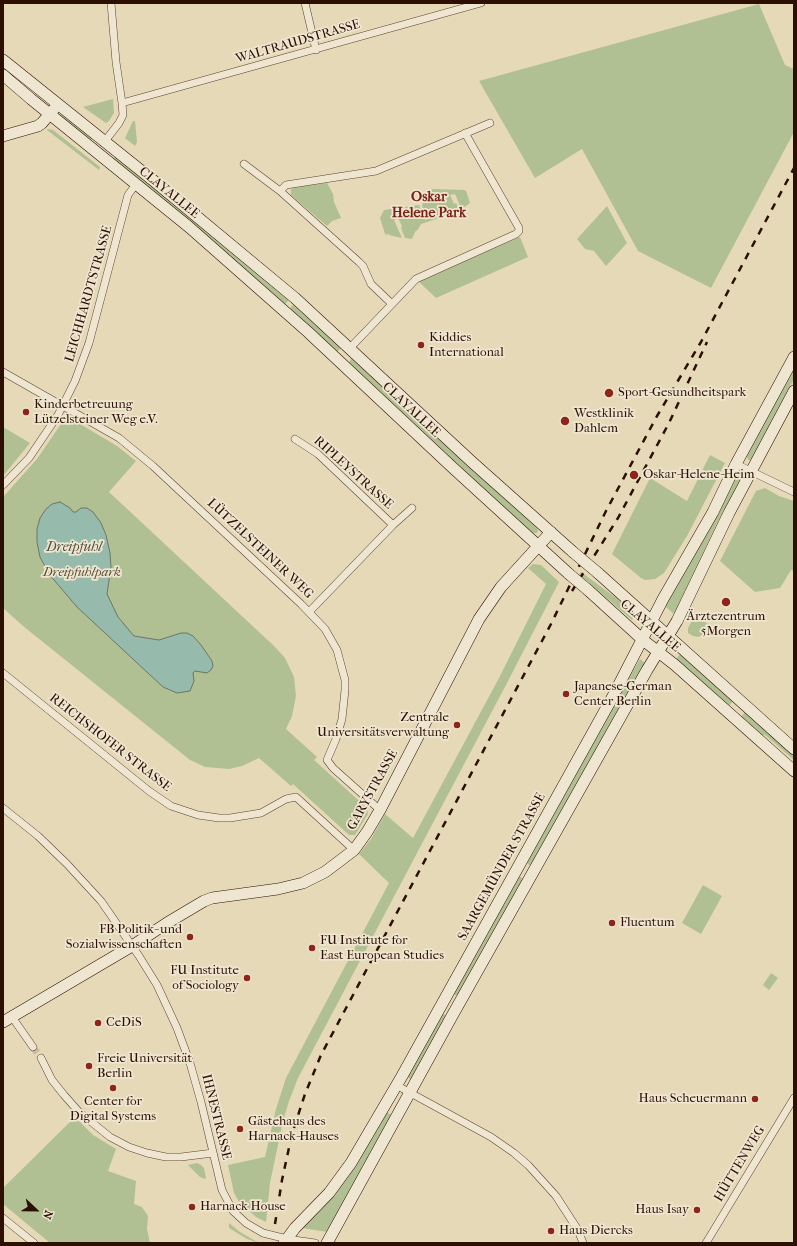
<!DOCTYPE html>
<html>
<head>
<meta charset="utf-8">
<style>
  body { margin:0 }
  #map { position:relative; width:797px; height:1246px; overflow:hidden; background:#e5d9b8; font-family:"IM FELL French Canon",serif }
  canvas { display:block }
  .frame { position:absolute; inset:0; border:4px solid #2d0f00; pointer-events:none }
  .north { position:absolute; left:16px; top:1190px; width:40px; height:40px; -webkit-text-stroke:3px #eee6d1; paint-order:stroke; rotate:112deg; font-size:11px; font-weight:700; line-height:16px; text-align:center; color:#2d0f00 }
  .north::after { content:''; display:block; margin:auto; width:14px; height:18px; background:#2d0f00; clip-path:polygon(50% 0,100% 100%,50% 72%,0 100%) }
</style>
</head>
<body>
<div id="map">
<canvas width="797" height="1246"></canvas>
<div class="frame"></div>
<div class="north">N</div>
</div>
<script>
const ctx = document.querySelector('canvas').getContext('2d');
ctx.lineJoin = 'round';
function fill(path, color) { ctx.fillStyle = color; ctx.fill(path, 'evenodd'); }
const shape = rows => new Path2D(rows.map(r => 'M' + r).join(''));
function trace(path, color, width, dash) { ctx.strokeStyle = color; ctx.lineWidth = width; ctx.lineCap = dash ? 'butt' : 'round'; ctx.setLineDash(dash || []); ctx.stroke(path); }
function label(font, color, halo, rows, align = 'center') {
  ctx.font = font + ' "IM FELL French Canon",serif'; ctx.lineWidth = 3.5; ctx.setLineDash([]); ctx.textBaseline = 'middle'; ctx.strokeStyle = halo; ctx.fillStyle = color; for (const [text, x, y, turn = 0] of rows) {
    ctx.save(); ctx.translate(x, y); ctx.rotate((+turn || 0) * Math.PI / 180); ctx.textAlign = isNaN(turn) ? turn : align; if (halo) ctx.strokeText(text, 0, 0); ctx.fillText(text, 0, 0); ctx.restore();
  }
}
const green = shape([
  [759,4,785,65,794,69,794,132,711,288,638,251,582,149,535,178,479,81],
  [113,99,114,113,109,121,106,123,83,107],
  [61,114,93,137,90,141,59,116],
  [133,121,135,121,137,142,135,146,125,138],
  [48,129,53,130,100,167,99,170,47,130],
  [116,156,214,235,289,300,285,304,212,240,113,160],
  [327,183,333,194,334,202,341,218,332,221,327,226,291,195,291,189,295,187],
  [432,189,464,190,466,191,470,203,463,208,461,208,455,194,450,195,454,204,456,203,458,208,449,210,445,216,421,224,417,231,416,230,412,239,405,238,401,228,402,226,398,218,394,220,402,238,389,235,388,233,387,235,385,234,380,218,384,210,419,205,425,220,430,218,426,209,423,209,422,205],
  [607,206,627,243,606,266,594,251,585,249,577,239],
  [520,237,528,257,436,298,418,281],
  [293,305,341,348,337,352,290,308],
  [352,358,537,528,538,531,537,533,533,533,505,508,349,362],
  [794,367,794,379,751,460,748,460,747,456],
  [70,418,117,446,136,461,109,492,274,646,285,658,294,677,296,696,292,716,286,729,317,757,314,760,367,808,368,814,355,835,349,835,293,784,291,786,259,758,242,766,229,769,205,767,190,760,23,626,3,608,3,497,37,459,63,421],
  [3,427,30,443,3,476],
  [710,455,725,463,687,536,664,573,655,579,645,580,641,578,612,554,650,478,687,501],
  [736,477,739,478,740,480,717,523,674,614,665,606],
  [765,488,779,496,794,501,794,571,791,570,780,588,755,592,720,561,756,491],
  [533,564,541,565,559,582,507,683,298,1078,289,1101,283,1121,270,1183,266,1222,256,1217,239,1202,234,1193,228,1165,265,1157,276,1109,286,1078,389,883,359,854,371,839,385,814,413,838,499,678,546,584,528,568],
  [581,572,604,589,614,596,635,614,632,620,579,574],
  [693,619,700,619,708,624,710,630,708,633,698,637,693,636,688,633,688,628],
  [680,654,733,701,728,707,676,659],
  [640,659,645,663,625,698,621,700,619,698,619,696],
  [614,706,618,707,619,710,531,865,529,865,527,863],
  [745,712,794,756,794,760,765,735,760,735,740,718],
  [518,877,521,877,523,879,458,995,455,995,454,994],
  [703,885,722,896,701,934,682,923],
  [771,973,778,978,769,990,763,985],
  [442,1013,447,1016,412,1080,406,1076],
  [386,1112,392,1115,327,1232,302,1228],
  [75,1117,93,1135,116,1149,108,1171,136,1181,134,1204,142,1207,148,1216,147,1229,150,1243,50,1243,3,1204,3,1188],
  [197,1163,201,1165,204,1168,206,1178,205,1179,200,1177,188,1165],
  [229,1223,240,1232,259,1243,247,1239,229,1228]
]);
const water = shape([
  [60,502,70,508,73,512,76,512,81,508,87,508,93,512,101,523,106,535,110,553,111,567,107,594,118,617,134,636,159,640,181,633,187,633,193,636,201,645,212,661,213,666,211,670,207,673,195,671,193,673,194,681,190,691,177,693,163,687,77,607,49,574,40,557,37,542,37,529,40,518,46,509,52,504,60,502]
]);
const streetTunnel = shape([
  [33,1047,41,1058]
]);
const street = shape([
  [305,3,316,50],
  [122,103,481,3],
  [105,141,119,123,123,115,122,103,116,62,111,3],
  [244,164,280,191,359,262,363,266,371,284,392,304],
  [280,191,286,185,376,171,490,123],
  [350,348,416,279,516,234,519,231,519,228,465,133],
  [3,372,119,438,153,466,301,604,325,629,337,650,345,680,345,690,342,719,336,739,327,760,333,768,380,810],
  [295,439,318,454,393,525],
  [736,464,794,492],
  [3,485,29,458,58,415,75,381,89,343,128,195,136,184],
  [310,611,393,525,412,508],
  [3,673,149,791,171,806,198,815,219,818,230,818,261,813,286,799,296,797,354,850],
  [3,808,38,836,67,864,101,901,139,956,157,985,177,1028,190,1063,201,1102,222,1190,233,1211,246,1223,263,1233,287,1239,315,1243],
  [12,1017,33,1047],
  [41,1058,52,1080,64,1095,79,1112,110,1137,129,1147,147,1153,166,1157,181,1157,213,1153],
  [396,1085,491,1137,514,1153,528,1165,556,1196,578,1230,583,1243],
  [3,1218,34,1243],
  [706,1243,794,1098]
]);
const secondary = shape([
  [3,60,154,181,295,298,472,462,573,552],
  [3,75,31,99,189,227,308,332,452,467,569,574],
  [3,136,38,126,42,123,54,109],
  [598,573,794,749],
  [588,590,643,640,675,665,794,771],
  [3,1022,132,946,167,923,204,901,212,898,278,889,303,883,325,872,354,850,367,832,380,810,479,619,501,587,551,532],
  [284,1243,295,1228,329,1193,351,1163,402,1076,612,698,663,599,713,512,736,464,794,357],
  [327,1243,452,1016,647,670,677,621,729,513,794,391]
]);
const rail = shape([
  [572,591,618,518,669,423,707,342],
  [275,1224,282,1180,292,1134,305,1094,321,1055,551,624,606,511,657,416,701,342,794,168]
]);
const secondaryBridge = shape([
  [573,552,598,573],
  [569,574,588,590]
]);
const markers = [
  [421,345,4,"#8f2418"],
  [609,393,5,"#8f2418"],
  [26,412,4,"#8f2418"],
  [565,421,5,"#8f2418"],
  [634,475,5,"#8f2418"],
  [726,602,5,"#8f2418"],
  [566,694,4,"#8f2418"],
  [457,725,4,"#8f2418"],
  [612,923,4,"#8f2418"],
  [190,937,4,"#8f2418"],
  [312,948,4,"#8f2418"],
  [247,978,4,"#8f2418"],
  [98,1023,4,"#8f2418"],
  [89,1066,4,"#8f2418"],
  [113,1088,4,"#8f2418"],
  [755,1099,4,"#8f2418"],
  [240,1129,4,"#8f2418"],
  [192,1207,4,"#8f2418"],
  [697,1210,4,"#8f2418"],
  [551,1231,4,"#8f2418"]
];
const streetNames = [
  ["WALTRAUDSTRASSE",298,42,-16],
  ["CLAYALLEE",169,193,39],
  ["LEICHHARDTSTRASSE",89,294,-74],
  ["CLAYALLEE",411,410,43],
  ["RIPLEYSTRASSE",353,473,42],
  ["LÜTZELSTEINER WEG",260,549,43],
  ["CLAYALLEE",650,626,40],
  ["REICHSHOFER STRASSE",110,743,38],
  ["GARYSTRASSE",373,790,-61],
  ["SAARGEMÜNDER STRASSE",502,867,-61],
  ["IHNESTRASSE",216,1117,76],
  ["HÜTTENWEG",740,1164,-59]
];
const poiNames = [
  ["Kiddies",429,338],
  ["International",429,353],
  ["Sport-Gesundheitspark",618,393],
  ["Kinderbetreuung",34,405],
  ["Lützelsteiner Weg e.V.",34,420],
  ["Westklinik",574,414],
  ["Dahlem",574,429],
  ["Oskar-Helene-Heim",643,475],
  ["Ärztezentrum",726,617,"center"],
  ["5Morgen",726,632,"center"],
  ["Japanese-German",574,687],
  ["Center Berlin",574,702],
  ["Zentrale",449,718,"right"],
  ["Universitätsverwaltung",449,733,"right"],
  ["Fluentum",620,923],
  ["FB Politik- und",182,930,"right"],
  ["Sozialwissenschaften",182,945,"right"],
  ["FU Institute for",320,941],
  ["East European Studies",320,956],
  ["FU Institute",239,971,"right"],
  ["of Sociology",239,986,"right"],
  ["CeDiS",106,1023],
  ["Freie Universität",97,1059],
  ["Berlin",97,1074],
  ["Haus Scheuermann",747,1099,"right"],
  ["Center for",113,1102,"center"],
  ["Digital Systems",113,1117,"center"],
  ["Gästehaus des",248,1122],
  ["Harnack-Hauses",248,1137],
  ["Harnack House",200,1207],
  ["Haus Isay",689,1210,"right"],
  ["Haus Diercks",559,1231]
];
const parkNames = [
  ["Dreipfuhlpark",82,573]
];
const neighbourhoodNames = [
  ["Oskar",429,198],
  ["Helene Park",429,214]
];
const waterNames = [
  ["Dreipfuhl",74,548]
];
fill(green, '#b1c092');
fill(water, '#96baab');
trace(water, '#6c7667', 1);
trace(streetTunnel, '#c9bb9c', 7, [7, 3.5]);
trace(street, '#5b422e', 8);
trace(secondary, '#2d0f00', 12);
trace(street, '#eee6d1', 7);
trace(secondary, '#eee6d1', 11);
trace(rail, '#2d0f00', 2.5, [7, 7]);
trace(secondaryBridge, '#2d0f00', 12, []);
trace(secondaryBridge, '#eee6d1', 11);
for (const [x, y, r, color] of markers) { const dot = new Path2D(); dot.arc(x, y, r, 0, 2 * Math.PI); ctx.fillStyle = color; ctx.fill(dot); trace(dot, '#eee6d1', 1.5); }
label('13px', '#2d0f00', '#eee6d1', streetNames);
label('13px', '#2d0f00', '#eee6d1', poiNames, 'left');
label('italic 13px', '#5b4d33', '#eee6d1', parkNames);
label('bold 14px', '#7a1f14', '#eee6d1', neighbourhoodNames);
label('italic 14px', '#524b3c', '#eee6d1', waterNames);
</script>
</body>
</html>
